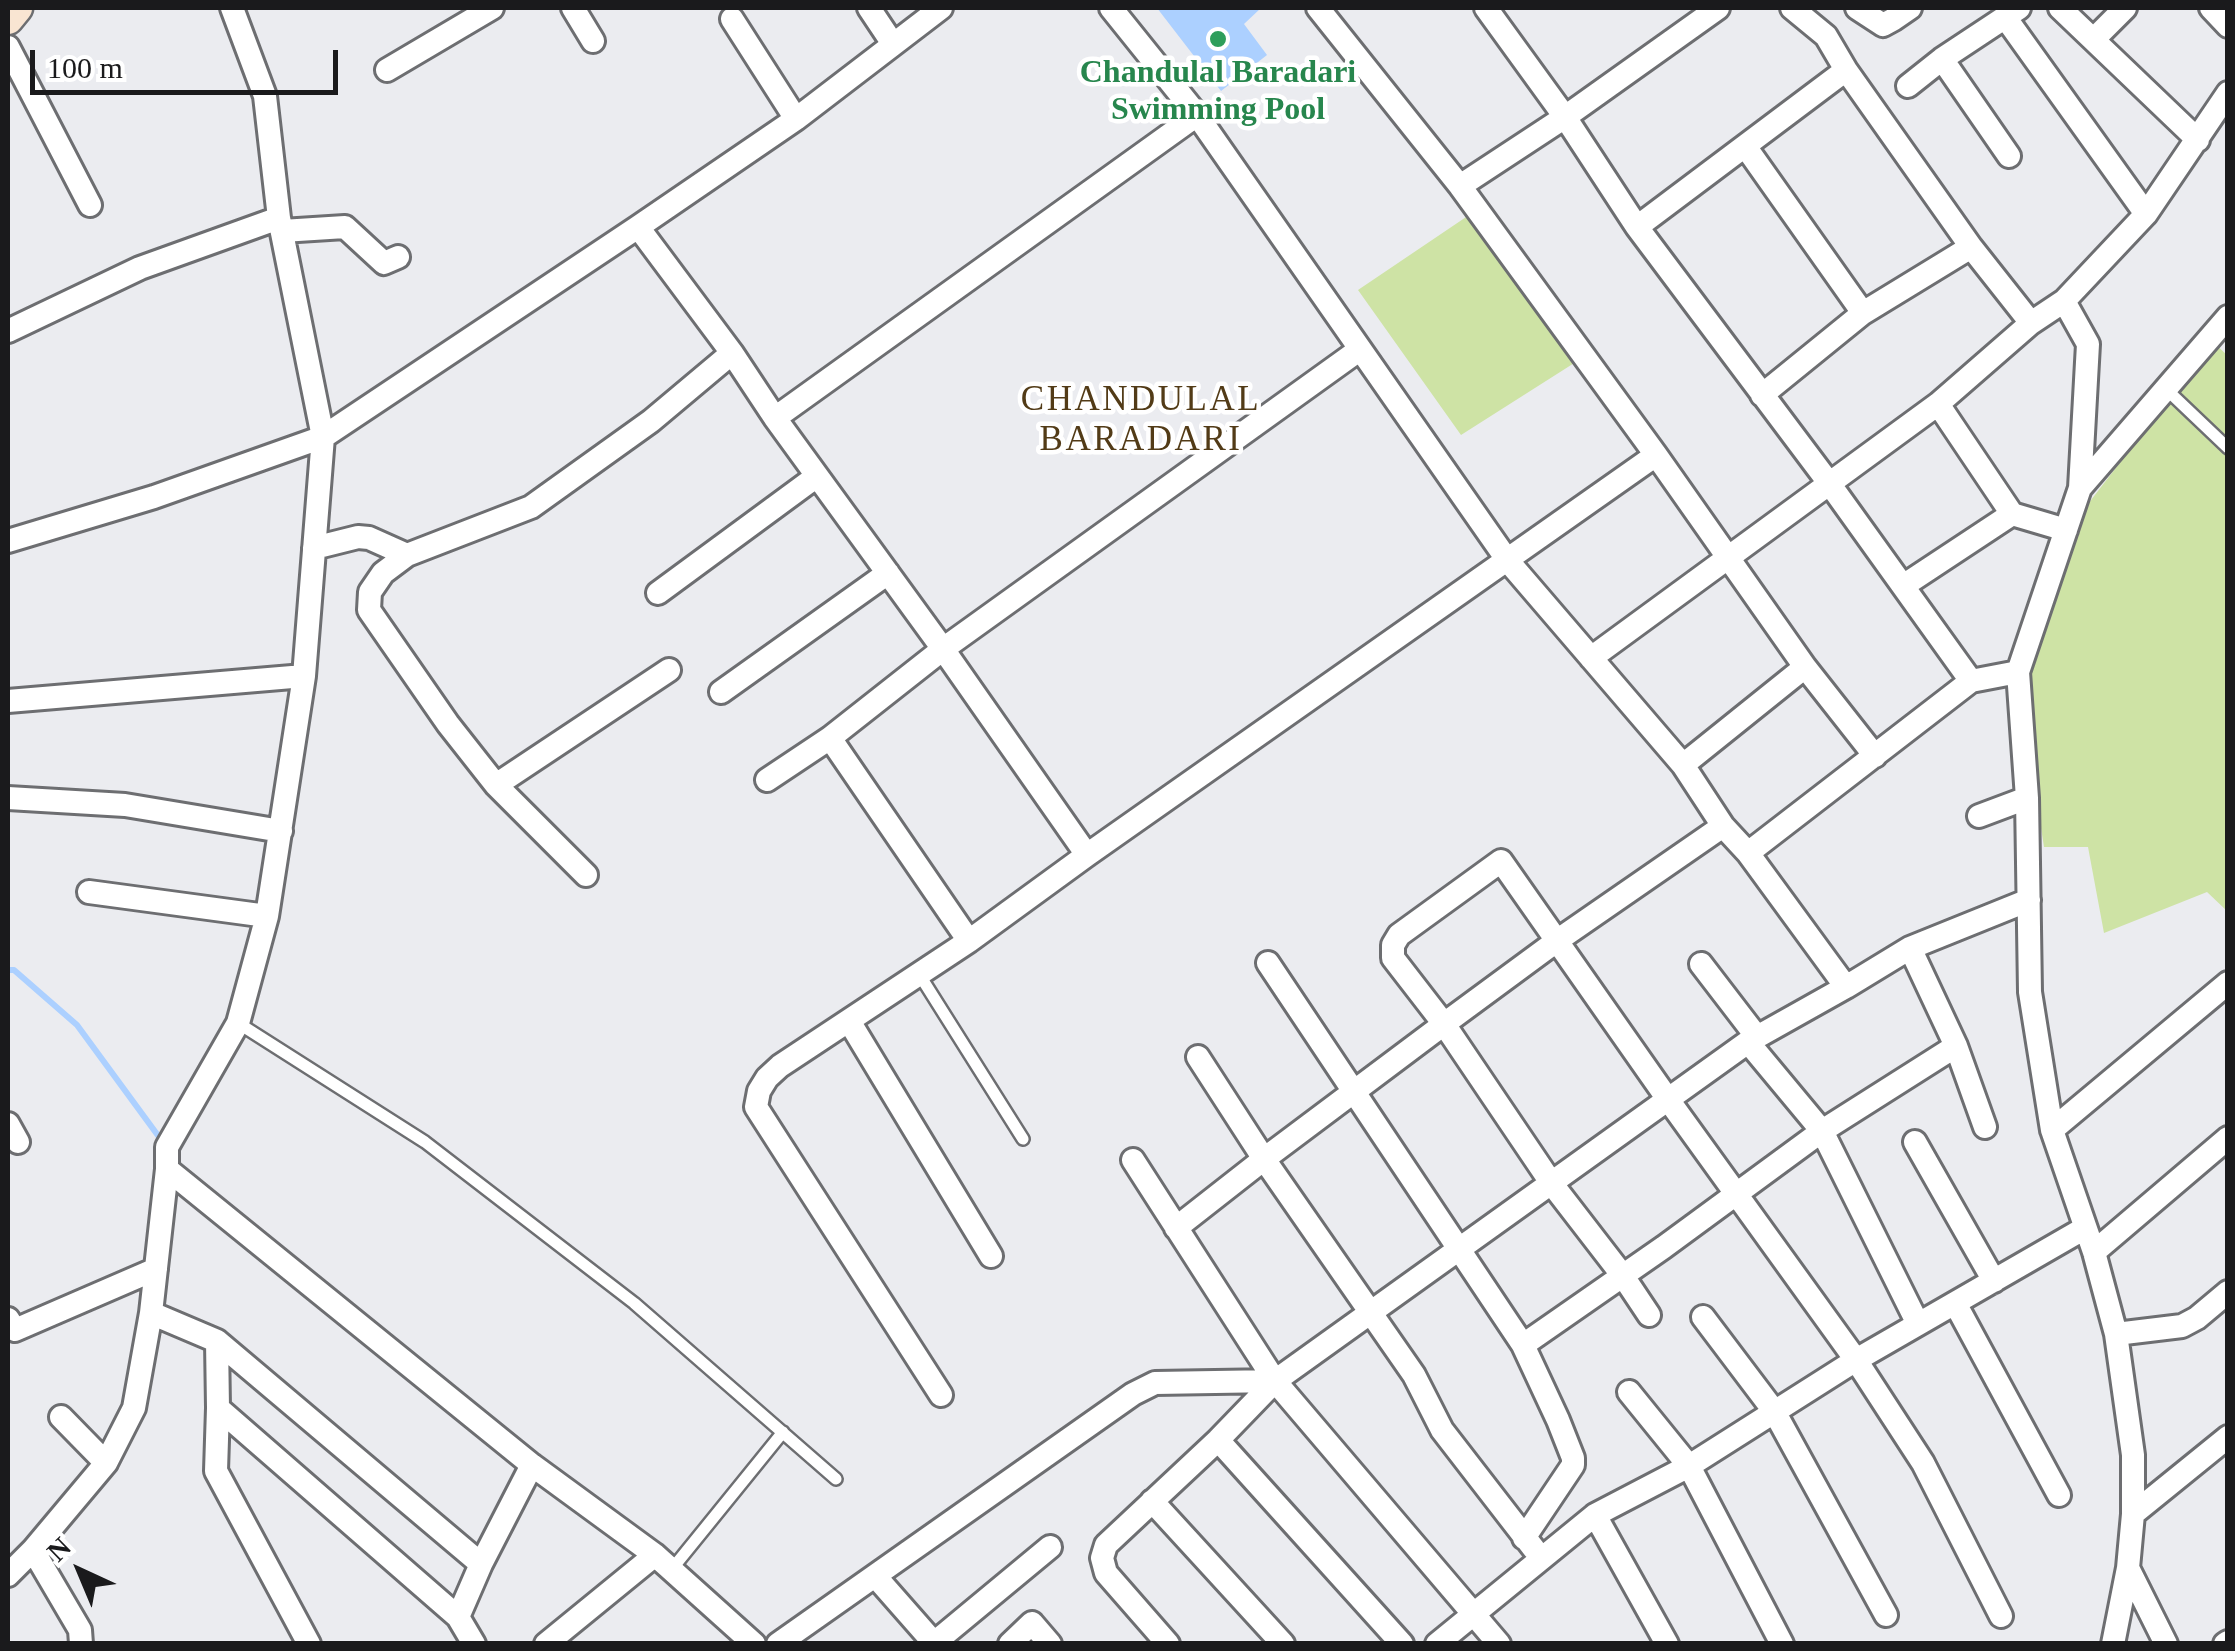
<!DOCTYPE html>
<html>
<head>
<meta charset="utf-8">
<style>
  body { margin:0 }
  #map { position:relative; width:2235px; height:1651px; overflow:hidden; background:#ebecf0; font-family:"Times New Roman",serif }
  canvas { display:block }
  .frame { position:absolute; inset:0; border:10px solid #1a1a1c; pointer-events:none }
  .north { position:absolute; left:30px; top:1521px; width:100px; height:100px; -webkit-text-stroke:8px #fff; paint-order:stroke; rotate:316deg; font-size:28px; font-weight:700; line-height:40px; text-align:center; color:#1a1a1c }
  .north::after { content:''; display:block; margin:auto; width:35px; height:45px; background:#1a1a1c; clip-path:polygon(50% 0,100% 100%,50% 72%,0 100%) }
  .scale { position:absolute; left:30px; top:50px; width:308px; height:45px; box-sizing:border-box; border:5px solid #1a1a1c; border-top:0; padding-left:12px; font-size:30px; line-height:35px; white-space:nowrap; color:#1a1a1c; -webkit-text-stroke:8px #fff; paint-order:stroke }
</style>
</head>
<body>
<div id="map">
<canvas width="2235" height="1651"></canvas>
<div class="frame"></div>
<div class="north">N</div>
<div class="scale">100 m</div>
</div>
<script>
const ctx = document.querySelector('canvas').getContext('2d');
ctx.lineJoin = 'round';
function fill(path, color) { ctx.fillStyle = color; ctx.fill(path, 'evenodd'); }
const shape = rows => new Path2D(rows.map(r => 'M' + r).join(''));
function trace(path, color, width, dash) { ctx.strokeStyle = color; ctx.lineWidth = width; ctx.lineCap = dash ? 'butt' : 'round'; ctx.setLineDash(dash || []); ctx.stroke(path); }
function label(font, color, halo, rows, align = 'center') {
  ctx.font = font + ' "Times New Roman",serif'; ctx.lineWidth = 9; ctx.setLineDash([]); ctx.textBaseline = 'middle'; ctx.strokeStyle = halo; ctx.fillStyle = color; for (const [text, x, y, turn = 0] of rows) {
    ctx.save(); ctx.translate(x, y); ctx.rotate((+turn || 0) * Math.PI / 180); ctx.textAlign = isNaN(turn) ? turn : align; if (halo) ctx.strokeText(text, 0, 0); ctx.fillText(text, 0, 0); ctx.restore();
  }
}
const green = shape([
  [1478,209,1579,360,1461,435,1358,290],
  [2213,342,2228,356,2227,911,2207,892,2104,933,2088,847,2044,847,2024,721,2023,671,2081,513]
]);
const water = shape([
  [1157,8,1261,8,1244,24,1267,55,1221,91]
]);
const stream = shape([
  [8,970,14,970,77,1025,162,1141]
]);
const service = shape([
  [2166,389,2228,448],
  [919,974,1023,1139],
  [238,1023,425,1142,634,1303,836,1479],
  [672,1569,783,1432]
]);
const minor = shape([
  [573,8,593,41],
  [869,8,893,44],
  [1111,8,1197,115,1508,561,1683,765,1723,826,1748,853,1846,987],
  [1318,8,1460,186,1656,455,1805,667,1683,765],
  [1486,8,1565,117,1637,227,1829,483,1971,681],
  [1857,8,1883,25,1894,19,1910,8],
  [2060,8,2198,140],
  [2211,8,2228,26],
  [2005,17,2146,214],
  [732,19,796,119],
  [2094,39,2125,8],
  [8,47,90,205],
  [1942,59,2009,156],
  [387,70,492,8],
  [1846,70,1971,247],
  [1908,86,1942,59,2019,8],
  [1745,146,1863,313],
  [1460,186,1565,117,1718,8],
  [638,227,732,353,775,418,943,649,1087,855],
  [1637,227,1846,70,1826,36,1792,8],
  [282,231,345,227,384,263,398,257],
  [2064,301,2088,344,2080,488],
  [8,331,140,268,279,218],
  [1762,395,1863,313,1971,247,2031,323],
  [1938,404,2012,514],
  [775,418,1197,115],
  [8,541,154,497,323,437,638,227,796,119,941,8],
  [314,548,358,537,369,538,407,555],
  [1903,586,2012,514,2066,530],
  [658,593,817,476],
  [1591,658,1938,404,2031,323,2064,301,2146,214,2228,93],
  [1805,667,1875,756],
  [721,692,888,573],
  [8,701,304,676],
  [830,738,969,941],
  [767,780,830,738,943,649,1359,350],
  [496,785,669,670],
  [8,798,125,805,281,831],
  [1979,816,2027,798],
  [1748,853,1971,681,2018,672],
  [586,875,496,785,448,724,369,610,370,592,383,573,407,555,531,507,651,421,732,353],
  [89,892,267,916],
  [1910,948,1956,1046,1985,1127],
  [1268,963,1523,1345,1558,1420,1573,1458,1573,1465,1524,1538],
  [1701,964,1757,1037],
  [849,1021,991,1256],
  [1748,1042,1822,1131,1918,1324],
  [1198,1057,1264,1159,1414,1375,1442,1430,1534,1549],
  [8,1124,18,1142],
  [2052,1130,2228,983],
  [1915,1142,1994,1281],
  [1133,1160,1275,1381],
  [167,1169,532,1465,655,1555,754,1644],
  [1176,1228,1264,1159,1444,1024,1558,940,1723,826],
  [2094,1252,2228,1138],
  [1955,1303,2059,1495],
  [151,1313,217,1341,218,1408,458,1617,474,1644],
  [1649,1315,1623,1276,1552,1184,1444,1024,1393,958,1393,945,1399,935,1501,861,1667,1098,1856,1360,1923,1463,2001,1616],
  [1703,1317,1774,1411,1886,1615],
  [8,1319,15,1330,156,1269],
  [2116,1334,2182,1326,2197,1318,2228,1292],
  [217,1341,481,1564],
  [1523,1345,1664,1247,1822,1131,1956,1046],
  [1629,1392,1689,1466,1782,1644],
  [941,1395,756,1107,759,1091,767,1078,780,1066,969,941,1087,855,1656,455],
  [218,1408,216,1471,309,1644],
  [61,1417,106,1463],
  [1218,1440,1402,1644],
  [1152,1501,1283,1644],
  [2133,1514,2228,1437],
  [1595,1515,1667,1644],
  [33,1550,80,1630,81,1644],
  [2128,1568,2166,1644],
  [8,1575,33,1550,106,1463,134,1408,151,1313,167,1169,167,1147,238,1023,267,916,304,676,323,437,279,218,265,96,232,8],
  [876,1577,934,1643],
  [458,1617,481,1564,532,1465],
  [546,1644,655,1555],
  [778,1644,1133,1394,1155,1383,1275,1381,1748,1042,1846,987,1910,948,2029,900],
  [933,1644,1050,1547],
  [1010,1644,1032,1623,1050,1644],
  [1168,1644,1106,1573,1102,1558,1106,1545,1218,1440,1275,1381,1499,1644],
  [1437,1644,1595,1515,1689,1466,1856,1360,2085,1228],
  [2113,1644,2128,1568,2133,1514,2133,1455,2116,1334,2094,1252,2052,1130,2030,992,2027,798,2018,672,2080,488,2228,317],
  [2225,1644,2228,1642]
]);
const secondary = shape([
  [8,19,17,8]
]);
const markers = [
  [1218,39,10,"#2e9e5b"]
];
const leisureNames = [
  ["Chandulal Baradari",1218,74],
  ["Swimming Pool",1218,111]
];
const neighbourhoodNames = [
  ["CHANDULAL",1141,401],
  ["BARADARI",1141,441]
];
fill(green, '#cee3a5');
fill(water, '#acd0ff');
trace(stream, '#acd0ff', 6);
trace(service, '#6d6e71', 16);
trace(minor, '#6d6e71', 28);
trace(secondary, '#6d6e71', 35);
trace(service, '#fff', 11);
trace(minor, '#fff', 22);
trace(secondary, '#f9e5d2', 30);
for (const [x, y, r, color] of markers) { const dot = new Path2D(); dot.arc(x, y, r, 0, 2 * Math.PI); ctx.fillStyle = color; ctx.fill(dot); trace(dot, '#fff', 4); }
label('bold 32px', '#27864d', '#fff', leisureNames);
ctx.letterSpacing = '2.5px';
label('35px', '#523b17', '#fff', neighbourhoodNames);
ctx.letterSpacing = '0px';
</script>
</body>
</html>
